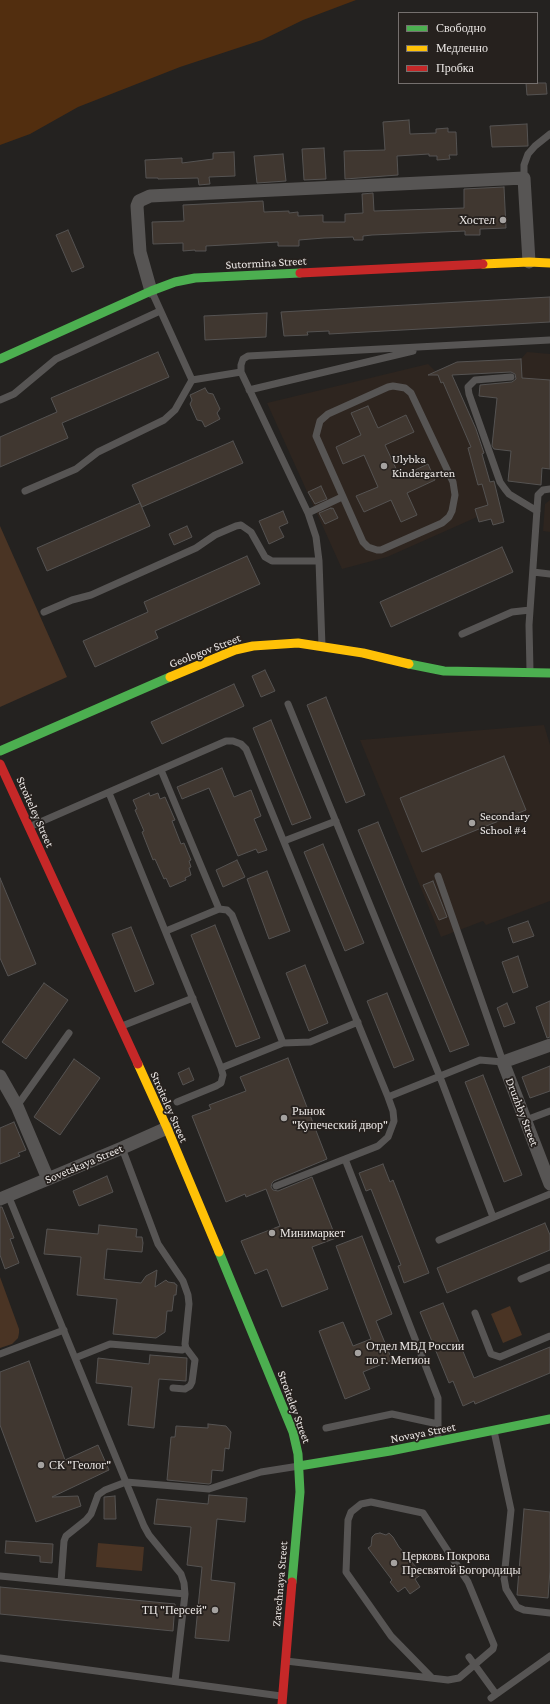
<!DOCTYPE html>
<html>
<head>
<meta charset="utf-8">
<style>
  body { margin:0 }
  #map { position:relative; width:550px; height:1704px; overflow:hidden; background:#242220; font-family:"Crimson Pro",serif }
  canvas { display:block }
  .legend { position:absolute; left:398px; top:12px; width:140px; height:72px; box-sizing:border-box; background:#26211e; border:1px solid #75706e; margin:0; padding:5px 7px; list-style:none; font-size:12px; color:#ebe7e5 }
  .legend li { display:flex; align-items:center; gap:8px; height:20px }
  .legend b { width:20px; border:1px solid #75706e }
</style>
</head>
<body>
<div id="map">
<canvas width="550" height="1704"></canvas>
<ul class="legend">
<li><b style="height:5px;background:#4caf50"></b>Свободно</li>
<li><b style="height:5px;background:#ffc107"></b>Медленно</li>
<li><b style="height:5px;background:#c62828"></b>Пробка</li>
</ul>
</div>
<script>
const ctx = document.querySelector('canvas').getContext('2d');
ctx.lineJoin = 'round';
function fill(path, color) { ctx.fillStyle = color; ctx.fill(path, 'evenodd'); }
const shape = rows => new Path2D(rows.map(r => 'M' + r).join(''));
function trace(path, color, width, dash) { ctx.strokeStyle = color; ctx.lineWidth = width; ctx.lineCap = dash ? 'butt' : 'round'; ctx.setLineDash(dash || []); ctx.stroke(path); }
function label(font, color, halo, rows, align = 'center') {
  ctx.font = font + ' "Crimson Pro",serif'; ctx.lineWidth = 3.5; ctx.setLineDash([]); ctx.textBaseline = 'middle'; ctx.strokeStyle = halo; ctx.fillStyle = color; for (const [text, x, y, turn = 0] of rows) {
    ctx.save(); ctx.translate(x, y); ctx.rotate((+turn || 0) * Math.PI / 180); ctx.textAlign = isNaN(turn) ? turn : align; if (halo) ctx.strokeText(text, 0, 0); ctx.fillText(text, 0, 0); ctx.restore();
  }
}
const built = shape([
  [527,352,550,354,550,469,542,468,541,485,508,481,517,397,522,371,521,359],
  [428,364,436,372,441,383,443,382,471,447,468,448,478,485,482,484,488,505,475,509,477,517,387,557,342,569,267,403],
  [550,500,550,532,543,531,545,504],
  [544,725,550,745,550,901,486,925,483,921,441,937,360,740]
]);
const green = shape([
  [0,526,67,677,0,707],
  [0,1277,19,1329,19,1333,18,1338,12,1344,0,1348],
  [510,1306,522,1335,503,1343,491,1314],
  [98,1543,144,1547,142,1571,96,1567]
]);
const water = shape([
  [0,0,356,0,303,20,262,40,180,67,78,107,30,134,0,145]
]);
const building = shape([
  [526,83,546,83,547,94,527,95,526,83],
  [409,120,410,134,436,133,436,129,448,128,448,132,456,132,457,155,449,155,450,159,437,160,437,156,429,156,429,154,397,156,398,175,345,179,344,151,385,150,383,122,409,120],
  [527,124,528,146,492,147,490,126,527,124],
  [324,148,326,179,304,180,302,149,324,148],
  [234,152,235,176,209,177,210,184,199,185,198,178,158,179,158,178,146,178,145,160,182,158,182,163,213,159,213,153,234,152],
  [283,154,286,181,257,183,254,156,283,154],
  [504,187,506,228,480,229,480,235,465,235,465,231,372,235,363,236,363,240,354,240,353,237,324,238,299,240,299,246,278,246,278,242,206,246,206,251,195,251,195,250,183,251,183,243,153,244,152,222,184,221,183,205,263,201,264,212,289,211,289,213,298,212,298,216,323,215,323,222,345,222,345,214,363,213,362,194,373,193,374,211,464,208,464,189,504,187],
  [68,230,84,267,72,272,56,235,68,230],
  [550,297,550,322,458,327,329,334,329,331,307,332,308,335,284,336,281,312,550,297],
  [267,313,266,337,205,340,204,316,267,313],
  [158,352,169,377,62,423,68,438,0,467,0,437,57,412,51,398,158,352],
  [521,359,522,378,550,380,550,469,542,468,541,485,508,481,511,451,494,449,492,446,497,398,479,396,480,385,512,382,516,379,515,374,511,372,452,375,476,429,484,453,482,454,490,482,494,481,504,522,493,525,491,519,479,522,475,509,488,505,482,484,478,485,468,448,471,447,443,382,441,383,438,375,428,375,457,362,521,359],
  [205,388,208,393,213,394,220,409,217,413,220,419,205,427,202,421,197,420,190,404,192,400,190,395,205,388],
  [368,406,378,428,406,415,414,432,385,445,400,477,428,464,435,480,407,493,417,515,401,522,391,500,364,512,356,496,378,487,364,455,343,464,336,447,361,435,351,413,368,406],
  [233,441,243,463,142,507,132,485,233,441],
  [321,486,327,499,315,504,308,492,321,486],
  [140,503,150,526,47,571,37,548,140,503],
  [331,508,331,509,333,508,338,518,325,524,319,513,331,508],
  [283,511,288,523,279,527,284,537,269,544,259,521,283,511],
  [187,526,192,537,174,545,169,534,187,526],
  [502,547,513,572,391,627,380,602,502,547],
  [247,556,260,584,155,631,158,638,95,667,83,641,148,612,144,602,247,556],
  [265,670,275,691,261,697,252,676,265,670],
  [234,684,244,706,162,744,151,722,234,684],
  [326,697,365,795,346,803,307,705,326,697],
  [271,720,311,818,292,825,253,728,271,720],
  [504,756,526,810,422,852,400,798,504,756],
  [222,768,234,797,251,790,261,816,254,819,267,850,258,853,256,849,238,856,209,788,182,799,177,787,222,768],
  [149,793,150,796,158,793,160,799,165,797,175,820,172,821,181,844,184,843,191,860,189,861,191,867,189,868,191,875,185,878,186,880,170,887,166,878,164,879,155,859,153,860,142,832,144,831,135,810,137,809,133,800,149,793],
  [378,822,469,1045,450,1052,358,830,378,822],
  [323,844,364,943,345,951,304,852,323,844],
  [237,860,245,877,223,887,216,870,237,860],
  [267,871,290,931,269,939,247,879,267,871],
  [0,878,36,964,8,976,0,958,0,878],
  [433,881,447,917,439,920,423,885,433,881],
  [528,921,534,936,513,943,508,928,528,921],
  [215,925,260,1038,236,1047,191,935,215,925],
  [131,927,154,984,135,992,112,934,131,927],
  [518,956,528,987,513,993,502,962,518,956],
  [305,965,328,1023,309,1031,286,973,305,965],
  [44,983,68,1000,26,1059,2,1042,44,983],
  [387,993,414,1060,394,1068,367,1001,387,993],
  [550,1001,550,1037,547,1038,536,1007,550,1001],
  [507,1003,515,1023,504,1027,497,1008,507,1003],
  [288,1058,327,1159,274,1181,272,1183,271,1187,273,1190,278,1191,312,1177,336,1238,312,1247,328,1289,282,1307,267,1269,255,1274,241,1241,280,1226,266,1189,246,1197,245,1194,226,1202,192,1116,211,1109,209,1105,246,1091,240,1077,288,1058],
  [74,1059,100,1078,60,1135,34,1117,74,1059],
  [550,1066,550,1091,530,1098,522,1077,550,1066],
  [189,1068,194,1080,183,1085,178,1073,189,1068],
  [483,1075,522,1175,504,1182,465,1082,483,1075],
  [14,1122,26,1150,18,1153,20,1156,0,1164,0,1128,14,1122],
  [383,1164,390,1182,393,1180,429,1273,404,1283,398,1266,401,1265,371,1189,366,1191,359,1173,383,1164],
  [107,1176,113,1192,79,1206,73,1191,107,1176],
  [0,1207,2,1207,14,1238,10,1239,19,1263,5,1269,0,1255,0,1207],
  [545,1223,550,1235,550,1250,447,1293,437,1268,545,1223],
  [99,1225,137,1229,136,1237,142,1237,143,1243,142,1252,107,1249,104,1279,141,1283,146,1276,157,1270,155,1287,166,1280,168,1282,175,1283,175,1284,177,1285,176,1295,174,1295,172,1311,167,1311,165,1332,156,1338,113,1334,117,1299,77,1295,81,1257,44,1254,47,1229,98,1234,99,1225],
  [362,1236,392,1314,376,1321,392,1360,363,1372,370,1389,345,1399,319,1331,343,1322,353,1346,371,1339,336,1246,362,1236],
  [443,1303,474,1378,550,1347,550,1373,475,1404,474,1401,463,1406,453,1381,449,1383,420,1312,443,1303],
  [150,1355,187,1358,186,1381,159,1379,154,1428,128,1425,132,1387,96,1383,98,1358,149,1364,150,1355],
  [29,1361,65,1460,98,1445,109,1470,52,1497,78,1496,81,1506,36,1522,0,1425,0,1372,29,1361],
  [208,1424,226,1426,231,1432,229,1449,225,1448,223,1471,212,1470,211,1483,209,1484,167,1480,171,1437,175,1437,176,1426,208,1428,208,1424],
  [209,1495,247,1498,245,1522,217,1519,211,1580,235,1583,229,1641,195,1638,202,1567,187,1565,191,1527,154,1524,157,1499,208,1504,209,1495],
  [115,1496,116,1519,104,1519,104,1497,115,1496],
  [524,1509,550,1512,550,1570,548,1598,517,1595,524,1509],
  [380,1533,386,1535,389,1533,393,1537,399,1547,422,1574,415,1579,420,1587,410,1594,405,1587,398,1592,390,1582,392,1580,368,1548,371,1546,372,1537,375,1534,380,1533],
  [6,1541,53,1544,52,1563,40,1562,40,1556,5,1553,6,1541],
  [0,1587,175,1604,173,1631,0,1614,0,1587]
]);
const lane = shape([
  [524,178,524,165,528,154,535,146,550,134],
  [152,292,192,380],
  [511,377,475,380,468,387,469,394,500,482,505,489,509,494,537,511],
  [393,386,405,388,411,393,453,482,455,495,452,511,449,517,442,523,381,550,377,550,368,547,363,542,316,436,320,421,328,414,388,387,393,386],
  [249,390,413,351],
  [0,400,14,394,56,359,160,311],
  [25,491,76,469,98,452,164,420,175,410,192,380,241,372],
  [308,513,342,497],
  [533,572,550,574],
  [44,612,72,600,91,595,196,548,215,535,236,526,241,525,251,532,265,557,272,561,319,561],
  [462,634,512,612,530,610],
  [322,646,319,561,316,537,308,513,241,372,241,365,243,359,248,356,550,340],
  [530,671,529,625,538,495,543,490,550,489],
  [288,704,440,1077,493,1217],
  [161,770,219,909],
  [109,793,221,1068,283,1043,310,1042,358,1022],
  [29,827,226,741,233,741,241,744,246,749,388,1097,480,1060,503,1062,438,876],
  [284,841,336,821],
  [166,931,219,909,227,910,232,915,283,1043],
  [122,1026,193,998],
  [388,1097,393,1111,394,1121,388,1137,378,1146,345,1159,438,1398,438,1440],
  [177,1102,216,1086,221,1083,223,1075,221,1068],
  [17,1106,69,1033],
  [526,1120,550,1111],
  [122,1148,158,1244,183,1281,188,1295,189,1304,185,1344,186,1348,195,1360,192,1382,190,1386,185,1389,173,1388],
  [276,1186,345,1159],
  [8,1195,144,1526,149,1535,181,1574,184,1583,185,1594,175,1681],
  [439,1240,550,1194],
  [521,1279,550,1267],
  [475,1313,491,1354,500,1357,550,1336],
  [0,1354,64,1330],
  [75,1358,110,1344,182,1350,186,1348],
  [326,1428,392,1414,438,1424],
  [494,1431,511,1510,504,1578,506,1589,517,1607,524,1610,550,1613],
  [0,1576,185,1594],
  [61,1582,64,1541,66,1536,86,1520,91,1514,98,1495,105,1490,126,1482,209,1489,261,1472,299,1466],
  [469,1657,496,1694],
  [0,1658,281,1696],
  [286,1661,448,1680,459,1678,493,1649,494,1645,468,1582,423,1513,371,1502,361,1504,351,1512,348,1520,346,1572,391,1636,432,1678],
  [491,1698,550,1656]
]);
const street = shape([
  [151,291,140,252,137,206,139,201,150,196,524,178,529,262],
  [550,1045,503,1062,550,1184],
  [0,1076,17,1106,48,1179],
  [0,1199,122,1148,167,1128]
]);
const fast = shape([
  [0,359,151,291,175,282,195,278,300,273],
  [409,664,444,671,550,673],
  [0,751,170,677],
  [219,1252,293,1432,298,1454,300,1492,292,1582],
  [299,1466,390,1451,550,1419]
]);
const slow = shape([
  [483,264,529,262,550,263],
  [170,677,235,650,253,646,298,643,363,653,409,664],
  [138,1064,167,1128,219,1252]
]);
const jam = shape([
  [300,273,483,264],
  [0,764,138,1064],
  [282,1704,292,1582]
]);
const markers = [
  [503,220,4,"#a5a2a0"],
  [384,466,4,"#a5a2a0"],
  [472,823,4,"#a5a2a0"],
  [284,1118,4,"#a5a2a0"],
  [272,1233,4,"#a5a2a0"],
  [358,1353,4,"#a5a2a0"],
  [41,1465,4,"#a5a2a0"],
  [394,1563,4,"#a5a2a0"],
  [215,1610,4,"#a5a2a0"]
];
const poiNames = [
  ["Хостел",495,220,"right"],
  ["Ulybka",392,459],
  ["Kindergarten",392,473],
  ["Secondary",480,816],
  ["School #4",480,830],
  ["Рынок",292,1111],
  ["\"Купеческий двор\"",292,1125],
  ["Минимаркет",280,1233],
  ["Отдел МВД России",366,1346],
  ["по г. Мегион",366,1360],
  ["СК \"Геолог\"",49,1465],
  ["Церковь Покрова",402,1556],
  ["Пресвятой Богородицы",402,1570],
  ["ТЦ \"Персей\"",207,1610,"right"]
];
const streetNames = [
  ["Sutormina Street",266,263,-3],
  ["Geologov Street",205,651,-21],
  ["Stroiteley Street",35,812,66],
  ["Stroiteley Street",169,1107,66],
  ["Druzhby Street",522,1112,69],
  ["Sovetskaya Street",84,1164,-23],
  ["Stroiteley Street",294,1407,70],
  ["Novaya Street",423,1433,-11],
  ["Zarechnaya Street",280,1584,-85]
];
fill(built, '#2e251f');
fill(green, '#4a3424');
fill(water, '#522e0f');
fill(building, '#403730');
trace(building, '#555352', 1);
trace(lane, '#575554', 7);
trace(street, '#575554', 13);
trace(fast, '#4caf50', 9);
trace(slow, '#ffc107', 9);
trace(jam, '#c62828', 9);
for (const [x, y, r, color] of markers) { const dot = new Path2D(); dot.arc(x, y, r, 0, 2 * Math.PI); ctx.fillStyle = color; ctx.fill(dot); trace(dot, '#26211e', 1.5); }
label('12px', '#ebe7e5', '#26211e', poiNames, 'left');
label('12px', '#ebe7e5', '#26211e', streetNames);
</script>
</body>
</html>
